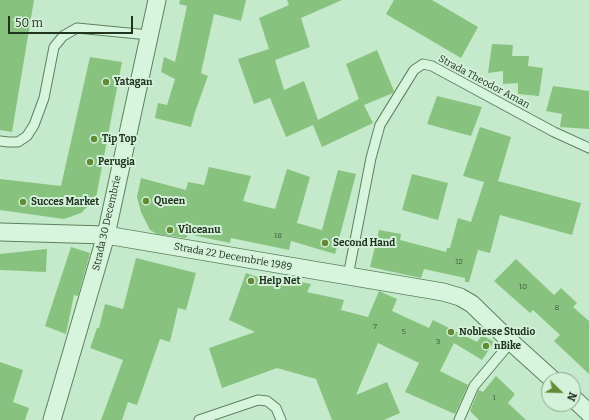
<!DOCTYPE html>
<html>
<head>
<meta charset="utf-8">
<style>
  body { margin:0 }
  #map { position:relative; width:589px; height:420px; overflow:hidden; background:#c5e9cb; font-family:Bitter,serif }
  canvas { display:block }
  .north { position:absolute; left:541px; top:372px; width:40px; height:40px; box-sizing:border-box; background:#d4f1d9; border:1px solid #8ca58f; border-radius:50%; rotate:113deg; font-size:11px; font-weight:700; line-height:16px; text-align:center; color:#20331f }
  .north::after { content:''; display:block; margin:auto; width:14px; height:18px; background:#638a34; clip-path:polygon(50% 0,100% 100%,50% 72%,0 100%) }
  .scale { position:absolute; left:8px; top:16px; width:125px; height:18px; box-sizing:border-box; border:2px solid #20331f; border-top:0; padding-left:5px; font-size:12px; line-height:14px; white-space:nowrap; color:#20331f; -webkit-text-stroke:3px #d4f1d9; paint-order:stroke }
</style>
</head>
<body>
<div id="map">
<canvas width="589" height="420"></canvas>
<div class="north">N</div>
<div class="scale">50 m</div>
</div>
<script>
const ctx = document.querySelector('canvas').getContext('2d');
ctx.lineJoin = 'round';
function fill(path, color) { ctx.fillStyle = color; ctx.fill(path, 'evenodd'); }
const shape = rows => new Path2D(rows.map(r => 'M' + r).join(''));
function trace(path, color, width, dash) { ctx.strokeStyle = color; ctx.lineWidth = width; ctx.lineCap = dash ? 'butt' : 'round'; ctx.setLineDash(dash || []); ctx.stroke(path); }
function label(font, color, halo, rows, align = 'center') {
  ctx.font = font + ' Bitter,serif'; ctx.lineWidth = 4; ctx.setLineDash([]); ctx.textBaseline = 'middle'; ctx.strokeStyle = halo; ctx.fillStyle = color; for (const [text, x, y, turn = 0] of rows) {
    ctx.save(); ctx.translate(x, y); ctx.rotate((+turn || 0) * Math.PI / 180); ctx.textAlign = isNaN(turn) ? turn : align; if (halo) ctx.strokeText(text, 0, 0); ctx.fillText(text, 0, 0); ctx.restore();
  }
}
const building = shape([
  [0,0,34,0,12,132,0,130],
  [180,0,246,0,241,21,214,14,201,73,208,76,195,112,191,127,155,118,158,103,167,105,175,79,161,72,164,57,175,62,187,6,179,4],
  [287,0,342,0,301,18,310,47,275,60,284,90,304,81,318,120,359,99,346,64,377,50,394,91,393,93,364,105,373,123,322,147,313,125,286,137,270,98,254,104,238,59,269,49,259,18,289,5],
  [394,0,432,0,478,27,461,58,386,14],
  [492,44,513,45,512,56,529,56,528,66,543,68,539,96,518,94,518,83,503,84,503,71,488,73],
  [90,57,122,62,96,198,81,213,64,219,0,210,0,179,61,186],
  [553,86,589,91,589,129,560,127,562,114,546,111],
  [437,96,482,107,471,136,427,124],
  [480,127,511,137,498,181,581,203,572,235,500,215,490,253,478,250,469,282,465,282,465,278,424,269,421,278,370,267,379,230,401,234,400,240,446,252,447,248,450,248,458,218,471,222,484,182,463,176],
  [209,167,251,176,243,201,275,209,287,169,310,177,297,223,322,230,338,170,356,174,335,254,291,241,289,250,231,238,230,243,188,234,186,238,157,234,150,230,141,212,137,197,141,178,186,190,188,182,204,185],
  [412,174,448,183,438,220,402,210],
  [71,247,90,253,78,296,74,295,66,334,45,326],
  [47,249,46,272,0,270,0,254],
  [136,258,196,273,186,310,178,308,170,342,160,339,137,405,128,402,122,420,101,420,123,360,90,348,97,328,99,328,105,304,123,309],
  [516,259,554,295,561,288,577,303,573,307,589,321,589,374,554,341,560,335,533,310,530,313,494,281],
  [246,273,274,283,276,277,311,284,307,292,344,300,341,310,368,317,379,291,381,292,397,299,392,311,429,328,433,320,477,342,482,335,494,342,482,360,454,343,440,371,468,385,455,414,405,392,419,363,378,343,356,395,387,382,400,413,384,420,332,420,316,379,277,368,222,388,209,348,255,332,229,320],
  [0,362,23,370,13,402,29,408,25,420,0,420],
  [496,376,515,394,508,403,526,420,479,420,470,411,479,390,483,392]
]);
const lane = shape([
  [0,141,8,142,18,142,27,136,34,125,44,98,54,47,63,36,77,28,149,35],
  [348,276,371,158,380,125,414,70,423,64,432,66,554,132,589,148],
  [199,420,258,400,267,401,276,408,281,420],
  [459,420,474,386,511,342]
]);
const street = shape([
  [0,232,106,235,443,292,460,297,472,304,511,342,553,380],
  [573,398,589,413],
  [52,420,106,235,157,0]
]);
const markers = [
  [106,82,4,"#638a34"],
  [94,139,4,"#638a34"],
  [90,162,4,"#638a34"],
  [146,201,4,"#638a34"],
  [23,202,4,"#638a34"],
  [170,230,4,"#638a34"],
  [325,243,4,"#638a34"],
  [251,281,4,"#638a34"],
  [451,332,4,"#638a34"],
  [486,346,4,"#638a34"]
];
const numberNames = [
  ["18",278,236],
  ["12",459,262],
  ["10",523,287],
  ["8",557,308],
  ["7",375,327],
  ["5",404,332],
  ["3",438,342],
  ["1",494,398]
];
const poiNames = [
  ["Yatagan",114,82],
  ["Tip Top",102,139],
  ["Perugia",98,162],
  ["Queen",154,201],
  ["Succes Market",31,202],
  ["Vîlceanu",178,230],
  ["Second Hand",333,243],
  ["Help Net",259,281],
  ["Noblesse Studio",459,332],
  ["nBike",494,346]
];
const streetNames = [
  ["Strada Theodor Aman",484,82,28],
  ["Strada 30 Decembrie",107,223,-77],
  ["Strada 22 Decembrie 1989",233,257,10]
];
fill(building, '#87c37f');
trace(lane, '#5d825d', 11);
trace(street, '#5d825d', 19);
trace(lane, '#d7f5dc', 9);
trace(street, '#d7f5dc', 17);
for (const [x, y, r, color] of markers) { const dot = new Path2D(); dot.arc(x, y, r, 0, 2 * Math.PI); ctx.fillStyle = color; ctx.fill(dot); trace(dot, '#d4f1d9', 1.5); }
label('8px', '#3a5737', null, numberNames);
label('bold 10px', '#20331f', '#d4f1d9', poiNames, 'left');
label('10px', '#20331f', '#d4f1d9', streetNames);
</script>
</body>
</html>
